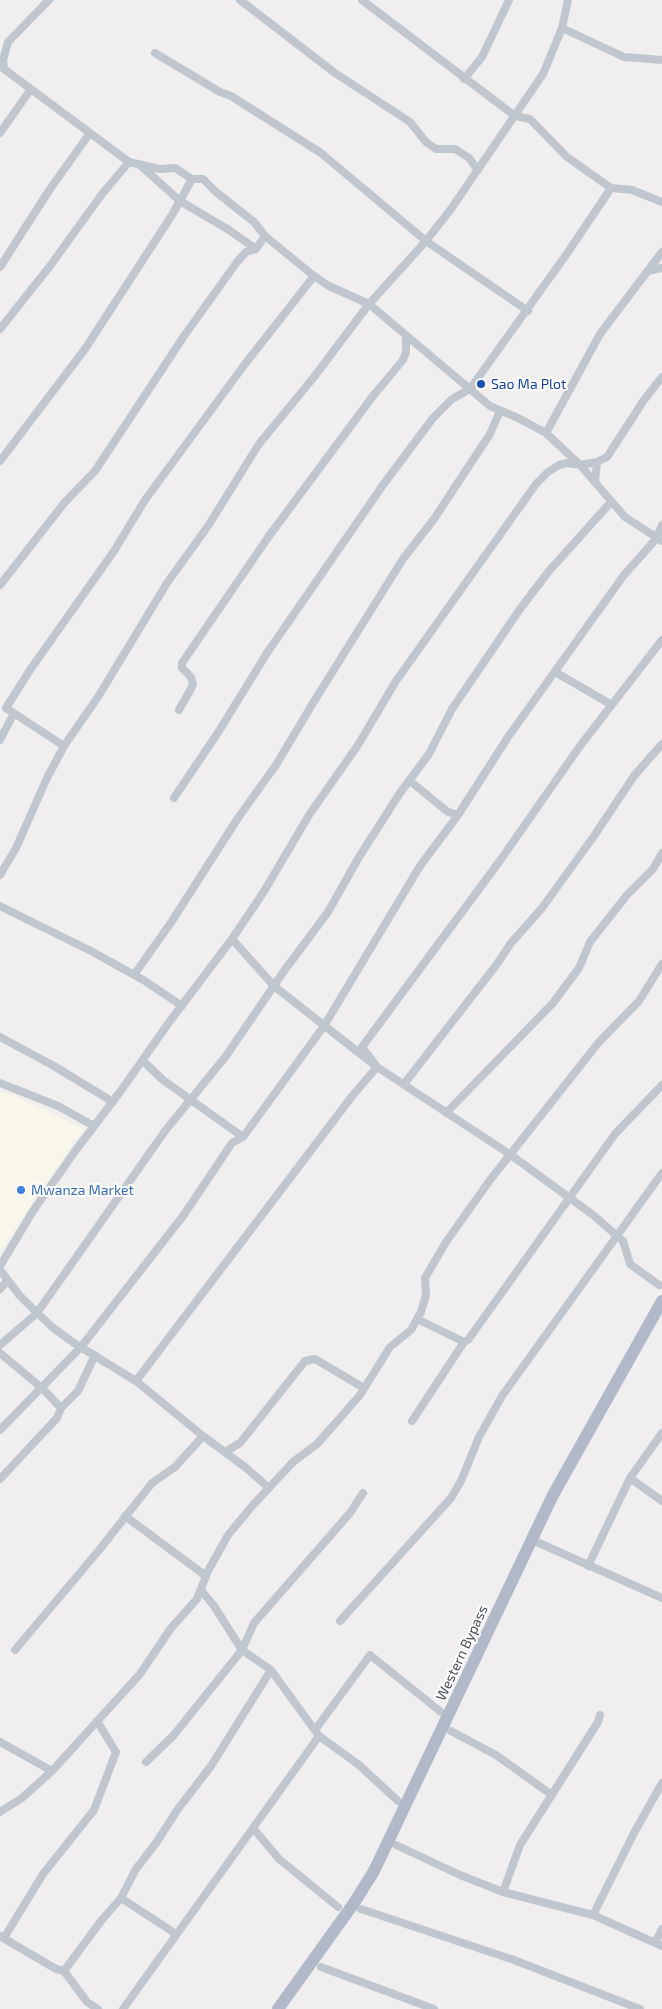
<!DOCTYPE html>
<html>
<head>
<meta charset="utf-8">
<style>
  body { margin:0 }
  canvas { display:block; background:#f0eeee }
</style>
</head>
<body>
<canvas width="662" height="2009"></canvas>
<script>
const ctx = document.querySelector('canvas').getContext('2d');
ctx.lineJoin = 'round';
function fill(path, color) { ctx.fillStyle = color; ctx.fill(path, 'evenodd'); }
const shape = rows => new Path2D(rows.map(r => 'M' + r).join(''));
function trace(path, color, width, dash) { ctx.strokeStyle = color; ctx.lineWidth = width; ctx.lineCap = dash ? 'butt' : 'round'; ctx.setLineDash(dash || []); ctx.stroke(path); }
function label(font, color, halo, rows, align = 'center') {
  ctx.font = font + ' "Exo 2",sans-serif'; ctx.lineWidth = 4; ctx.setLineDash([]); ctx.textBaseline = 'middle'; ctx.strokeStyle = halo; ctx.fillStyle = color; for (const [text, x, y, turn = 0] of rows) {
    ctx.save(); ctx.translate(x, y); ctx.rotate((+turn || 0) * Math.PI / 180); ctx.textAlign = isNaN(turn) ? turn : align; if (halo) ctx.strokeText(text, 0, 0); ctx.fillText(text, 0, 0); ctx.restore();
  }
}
const commercial = shape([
  [0,1091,15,1096,83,1129,0,1251]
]);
const minor = shape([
  [240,0,335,73,410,122,426,142,436,149,455,149,469,158,478,170],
  [362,0,515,116,530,119,567,157,611,188,632,190,662,202],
  [568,0,562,28,543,74,451,209,426,241,369,304,490,406,518,418,546,433,580,465,625,517,662,541],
  [562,28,624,57,662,60],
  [155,53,220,92,231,96,321,153,426,241,528,311],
  [0,66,129,162,160,169,175,168,192,179,203,179,216,192,254,222,265,236,314,276,329,286,369,304,314,377,259,444,208,526,167,583,98,697,64,746,6,708,30,670,114,551,145,500,245,364,314,276],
  [4,69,3,60,8,42,49,0],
  [464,79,482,57,509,0],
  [0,133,31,89],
  [141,166,180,201,229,230,256,249],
  [0,267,50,189,90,133],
  [648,271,662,268],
  [0,329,50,266,102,194,129,162],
  [546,433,600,334,662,252],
  [0,461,85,349,172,215,192,179],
  [595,482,597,462],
  [0,585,65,502,95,471,184,336,237,262,246,252,256,249,265,236],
  [555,672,612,705],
  [179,710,193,685,191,677,182,668,182,663,269,536,373,396,403,360,406,352,406,336],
  [0,740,14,713],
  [410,781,448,812,458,815,508,737,624,575,656,539,662,525],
  [174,798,219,731,267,653,383,485,433,418,452,399,470,389,566,255,611,188],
  [0,875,16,848,47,778,64,746],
  [0,906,93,952,145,981,182,1006],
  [232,939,274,986,377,1067,511,1155,593,1215,623,1241,630,1264,659,1285],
  [134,975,172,921,238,818,276,765,313,703,403,559,434,519,490,434,500,411],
  [0,1037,54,1066,113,1102],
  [143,1061,163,1080,243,1137],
  [0,1083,58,1106,94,1126],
  [404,1084,497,964,511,943,542,908,594,836,634,776,662,744],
  [446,1113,553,1003,579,968,590,942,627,895,653,869,662,853],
  [0,1266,33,1211,76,1150,120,1092,170,1021,232,939,263,893,309,815,358,745,396,681,536,484,548,472,559,465,568,463,580,465,597,462,607,457,644,400,662,377],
  [0,1270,20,1296,52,1327,74,1343,136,1381,203,1436,245,1467,269,1488],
  [0,1289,7,1281],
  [417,1319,464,1342],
  [0,1345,37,1313,165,1131,226,1056,284,971,328,912,359,857,400,793,429,754,452,709,520,609,549,571,611,502],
  [0,1353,43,1389,61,1408],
  [136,1381,353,1095,377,1067,362,1047,499,862,580,746,662,640],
  [412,1421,464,1342,468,1340,615,1134,662,1085],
  [0,1430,81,1347,183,1216,232,1143,243,1137,324,1026,420,866,458,815],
  [225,1452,240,1443,305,1361,315,1359,364,1388],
  [630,1478,662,1501],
  [0,1479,57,1418,61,1408,78,1391,95,1355],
  [125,1516,206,1576],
  [539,1543,662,1598],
  [588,1566,630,1478,662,1433],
  [201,1590,214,1606,242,1650,271,1670,319,1736,359,1765,398,1801],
  [340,1621,451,1498,461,1481,479,1437,502,1396,662,1173],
  [15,1650,100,1549,152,1483,175,1467,203,1436],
  [315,1730,370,1655,441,1712],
  [451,1731,496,1755,552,1795],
  [319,1736,253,1828,279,1859,338,1907],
  [0,1742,52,1771],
  [146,1762,173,1736,242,1650,254,1623,350,1513,363,1493],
  [0,1812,22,1798,52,1771,140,1674,171,1628,197,1599,208,1571,228,1535,253,1505,293,1462,317,1444,340,1418,360,1395,390,1347,411,1330,421,1312,426,1295,425,1278,446,1242,490,1180,599,1042,639,1001,662,964],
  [396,1845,460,1875,503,1892,593,1915,634,1833,662,1783],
  [503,1892,520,1845,598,1722,600,1715],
  [121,1898,176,1934],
  [361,1909,514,1960,640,2009],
  [593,1915,662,1946],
  [0,1936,56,1969,64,1971,87,2002,98,2009],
  [4,1938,43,1874,94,1810,116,1752,97,1721],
  [655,1943,662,1929],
  [321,1967,434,2009],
  [64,1971,101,1921,121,1898,136,1869,156,1843,178,1809,211,1766,271,1670],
  [123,2009,253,1828]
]);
const primary = shape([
  [278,2009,354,1903,374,1871,553,1495,662,1301]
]);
const markers = [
  [481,384,5,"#1a4fb4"],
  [21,1190,5,"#3f7fe0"]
];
const transitNames = [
  ["Sao Ma Plot",491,384]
];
const shopNames = [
  ["Mwanza Market",31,1190]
];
const streetNames = [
  ["Western Bypass",462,1653,-65]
];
fill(commercial, '#f9f7e9');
trace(minor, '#c0c6ce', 8);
trace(primary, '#b1b9c9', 12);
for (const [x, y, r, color] of markers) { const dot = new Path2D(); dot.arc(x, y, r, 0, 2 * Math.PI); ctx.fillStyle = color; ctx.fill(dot); trace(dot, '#fff', 2); }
label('14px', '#164399', '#fff', transitNames, 'left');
label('14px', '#366cbe', '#fff', shopNames, 'left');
label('14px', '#484e59', '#fff', streetNames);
</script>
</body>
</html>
